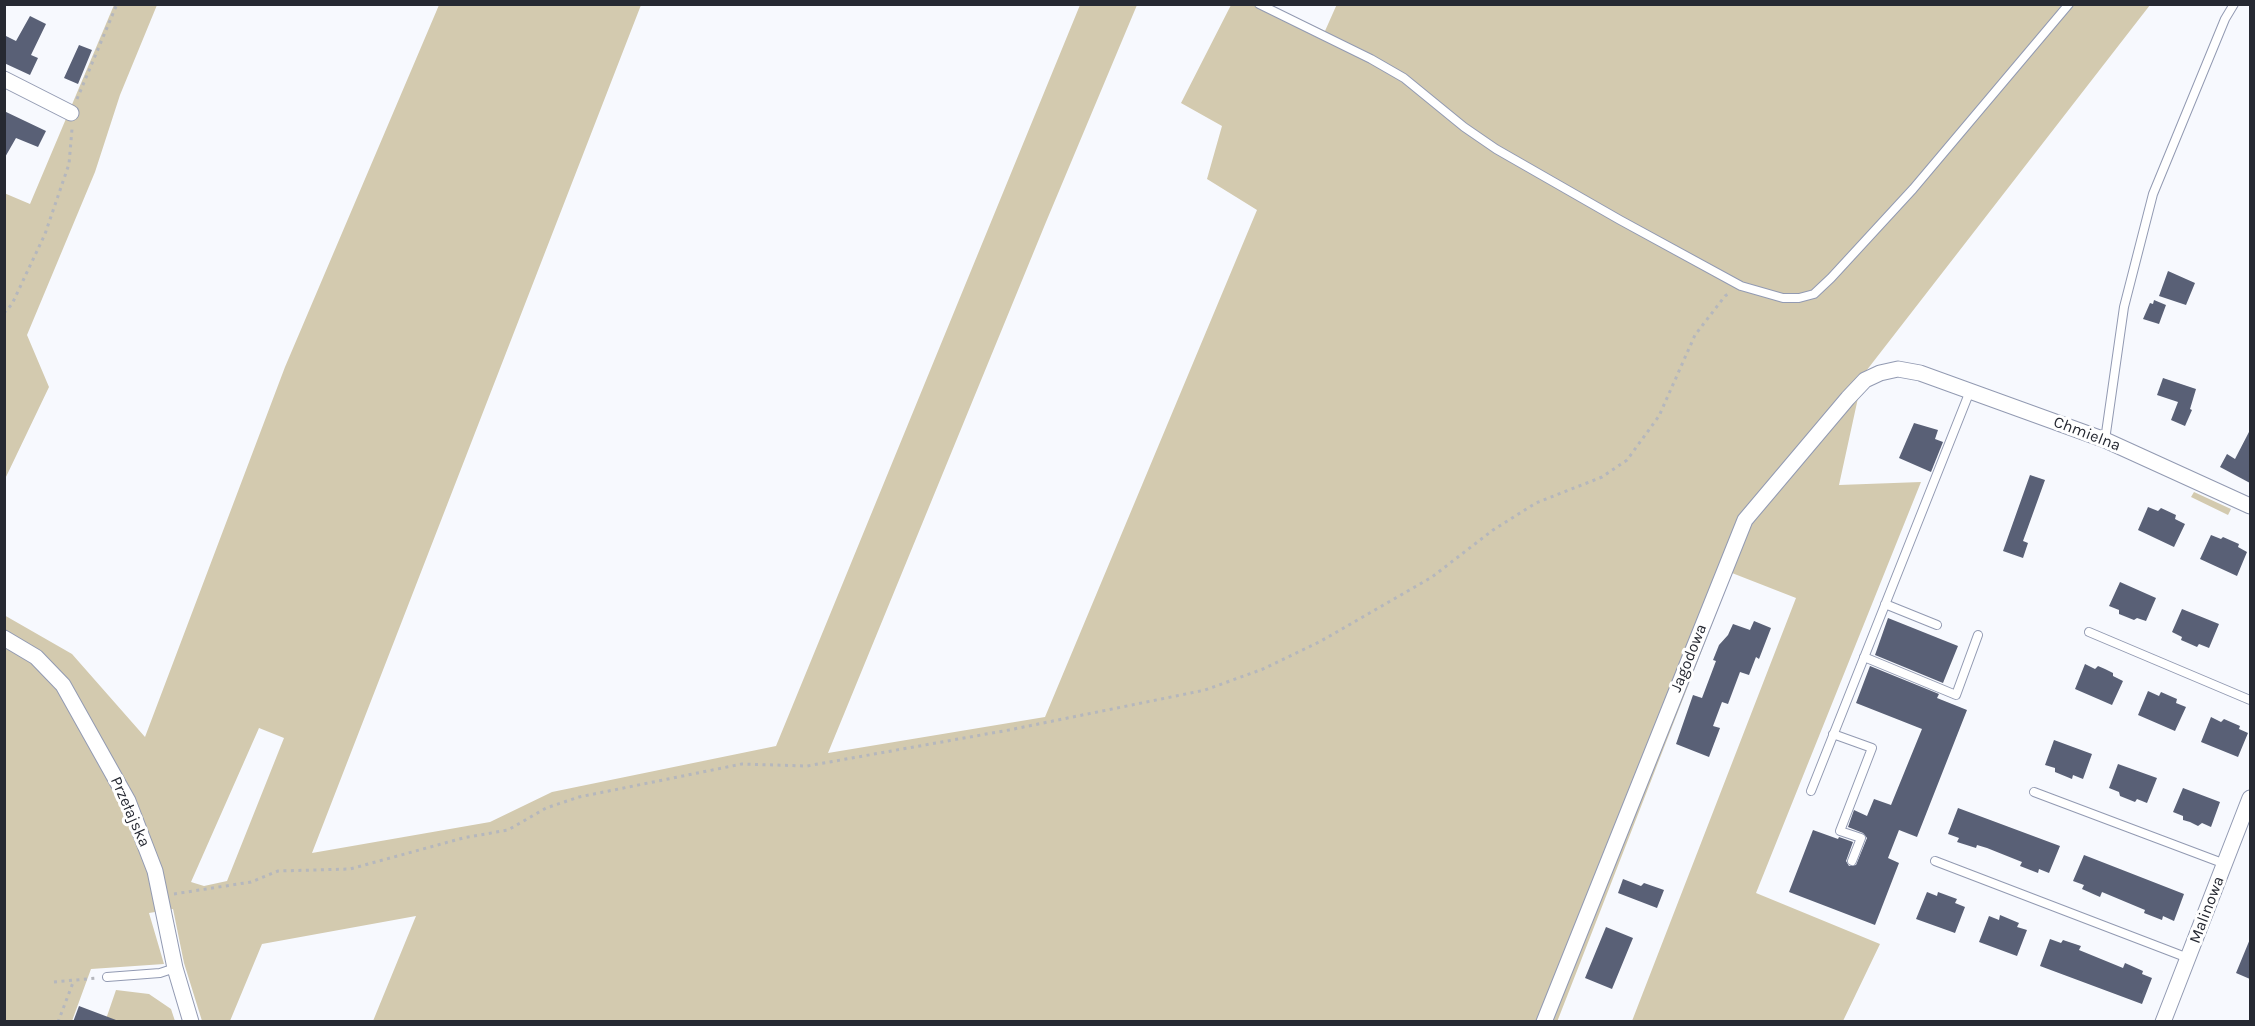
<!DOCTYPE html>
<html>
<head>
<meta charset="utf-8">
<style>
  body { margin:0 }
  #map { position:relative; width:2255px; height:1026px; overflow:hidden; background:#f7f9fe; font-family:Karla,sans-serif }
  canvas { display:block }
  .frame { position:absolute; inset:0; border:6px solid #262932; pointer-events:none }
</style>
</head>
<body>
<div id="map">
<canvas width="2255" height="1026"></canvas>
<div class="frame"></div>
</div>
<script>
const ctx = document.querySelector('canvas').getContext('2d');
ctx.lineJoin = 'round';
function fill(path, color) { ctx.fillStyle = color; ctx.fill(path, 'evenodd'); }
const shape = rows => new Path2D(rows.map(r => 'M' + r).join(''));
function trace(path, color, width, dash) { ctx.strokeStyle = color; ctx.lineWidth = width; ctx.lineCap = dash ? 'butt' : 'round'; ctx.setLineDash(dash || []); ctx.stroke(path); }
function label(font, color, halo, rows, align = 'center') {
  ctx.font = font + ' Karla,sans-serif'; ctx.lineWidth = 6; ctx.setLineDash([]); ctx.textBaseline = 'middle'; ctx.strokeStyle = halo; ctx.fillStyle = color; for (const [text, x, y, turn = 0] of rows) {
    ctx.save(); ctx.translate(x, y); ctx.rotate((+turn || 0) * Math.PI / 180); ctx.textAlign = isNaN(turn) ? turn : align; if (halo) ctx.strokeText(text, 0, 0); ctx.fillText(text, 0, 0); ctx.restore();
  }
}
const green = shape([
  [1337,4,2150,5,1863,375,1839,485,1921,482,1756,893,1880,944,1843,1021,1632,1021,1796,598,1732,573,1557,1022,373,1021,416,916,262,944,230,1021,202,1021,184,963,173,909,149,913,164,964,91,969,72,1021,5,1021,4,615,72,654,145,737,285,367,439,5,641,5,312,853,490,822,552,792,776,746,1080,5,1137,5,1046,222,828,753,1045,717,1257,210,1207,179,1222,126,1181,103,1231,5,1269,5,1325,31],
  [259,728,284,738,227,881,204,886,191,882],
  [114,5,157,5,120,95,95,172,27,335,49,387,5,479,4,193,30,204],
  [2194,492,2231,509,2228,515,2191,497],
  [116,990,149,994,171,1009,175,1021,105,1022]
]);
const building = shape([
  [30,16,46,24,31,55,38,58,30,75,4,63,4,35,16,41],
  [79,45,92,50,78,84,64,78],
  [4,111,46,131,38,147,16,138,4,159],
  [2168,271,2195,283,2186,305,2159,296],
  [2154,300,2166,305,2159,324,2143,319,2150,303,2153,304],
  [2163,378,2196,389,2190,409,2192,410,2185,426,2171,420,2178,402,2157,395],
  [1914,423,1938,430,1935,439,1943,442,1931,472,1899,458],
  [2250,430,2250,483,2220,467,2227,454,2235,459],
  [2030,475,2045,480,2023,541,2028,543,2023,558,2003,551],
  [2148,507,2158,511,2161,508,2176,515,2175,519,2185,524,2174,547,2138,530],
  [2211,535,2221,539,2223,537,2239,544,2238,547,2247,552,2237,576,2200,559],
  [2120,582,2156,598,2146,621,2137,618,2134,620,2119,614,2119,610,2109,606],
  [2182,609,2219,624,2209,648,2199,644,2197,647,2188,643,2181,640,2182,637,2172,632],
  [1888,618,1958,646,1943,683,1875,655],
  [1754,621,1771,628,1759,659,1756,657,1749,675,1740,672,1728,704,1722,702,1713,726,1720,728,1709,757,1676,744,1693,695,1702,698,1716,661,1713,660,1719,645,1728,635,1733,624,1750,630],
  [2085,664,2095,669,2098,666,2105,669,2113,673,2113,676,2123,681,2112,705,2075,689],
  [1870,666,1939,694,1937,698,1967,710,1917,837,1899,830,1888,858,1899,863,1875,925,1789,892,1813,830,1838,839,1839,837,1853,842,1846,861,1849,866,1856,865,1867,838,1863,833,1848,827,1854,810,1867,816,1874,799,1891,805,1922,729,1856,703],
  [2148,691,2159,696,2161,692,2177,699,2176,703,2186,707,2175,731,2138,715],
  [2211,717,2221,722,2224,719,2240,726,2239,729,2248,733,2238,757,2201,742],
  [2054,740,2092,754,2083,779,2073,775,2072,779,2055,772,2055,768,2045,765],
  [2118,764,2157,778,2147,803,2137,799,2135,802,2120,796,2119,792,2109,788],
  [2183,788,2220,802,2211,827,2202,823,2198,826,2190,822,2183,820,2183,816,2173,812],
  [1958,808,2060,846,2049,873,2039,869,2038,873,2020,866,2022,862,1987,848,1977,845,1976,848,1957,842,1959,838,1948,834],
  [2084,855,2184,894,2174,921,2163,916,2162,920,2144,913,2145,910,2102,892,2100,897,2082,889,2084,885,2073,881],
  [1623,879,1641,886,1644,883,1664,890,1657,908,1618,893],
  [1927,892,1937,896,1938,892,1957,899,1955,903,1965,907,1955,933,1916,919],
  [2000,915,2019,923,2017,927,2027,930,2017,956,1979,942,1989,916,1999,920],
  [1606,927,1633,938,1612,989,1585,978],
  [2050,939,2061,943,2063,940,2081,946,2079,950,2123,968,2125,963,2143,971,2142,974,2152,978,2142,1004,2040,966],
  [2250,939,2250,979,2236,973],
  [79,1006,116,1020,115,1022,73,1022]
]);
const path = shape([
  [77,99,117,4],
  [4,313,12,304,45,234,69,164,72,129],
  [174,894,251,882,278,871,350,869,463,838,508,830,546,808,579,797,742,764,807,766,1009,730,1205,690,1263,669,1321,641,1432,577,1493,530,1536,503,1602,477,1627,460,1659,416,1695,335,1725,296,1731,292],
  [54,982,97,978],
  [58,1022,74,980]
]);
const lane = shape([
  [1259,4,1371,59,1404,78,1464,127,1496,149,1620,220,1741,286,1783,298,1799,298,1814,294,1831,278,1913,189,2069,4],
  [2105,440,2124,307,2153,194,2225,19,2234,4],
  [1885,604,1937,625],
  [2089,632,2250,700],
  [1864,657,1956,695,1978,635],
  [1833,734,1872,748,1840,831,1861,838,1852,861],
  [1811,791,1970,391],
  [2034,792,2225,864],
  [1935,861,2188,958],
  [107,977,160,973,175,968]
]);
const street = shape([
  [4,79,71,113],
  [4,638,36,657,63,685,128,801,155,871,175,968,191,1022],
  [1544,1022,1745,520,1848,398,1865,380,1880,373,1898,369,1920,373,2105,440,2250,506],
  [2163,1022,2250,798]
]);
const streetNames = [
  ["Chmielna",2087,434,21],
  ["Jagodowa",1689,658,-68],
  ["Przełajska",130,812,66],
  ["Malinowa",2207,910,-69]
];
fill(green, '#d3caaf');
fill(building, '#596076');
trace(lane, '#929ab2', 10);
trace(street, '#929ab2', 17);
trace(path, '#b5b7bd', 3, [3, 4.5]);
trace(lane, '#fff', 8);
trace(street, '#fff', 15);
label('16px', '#262932', '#fff', streetNames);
</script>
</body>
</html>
